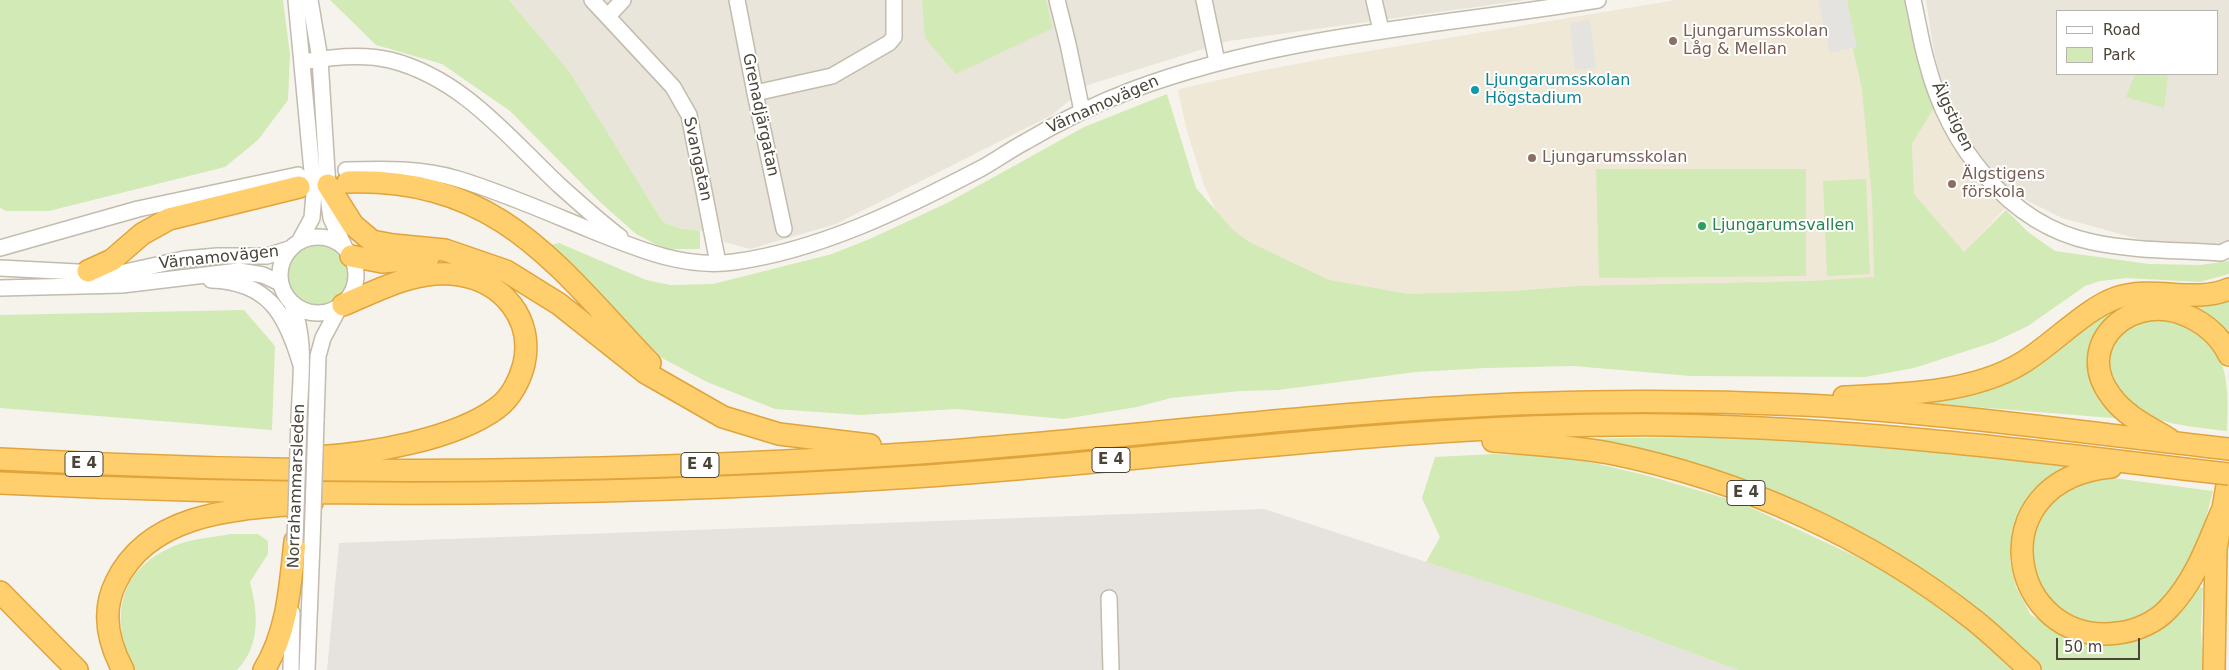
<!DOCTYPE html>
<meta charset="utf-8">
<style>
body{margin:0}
#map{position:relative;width:2229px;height:670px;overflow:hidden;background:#f6f3ec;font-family:"DejaVu Sans",sans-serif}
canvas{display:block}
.legend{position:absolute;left:2056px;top:10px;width:162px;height:65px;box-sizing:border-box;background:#fff;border:1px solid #b7b4b0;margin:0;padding:6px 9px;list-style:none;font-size:15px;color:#4b4439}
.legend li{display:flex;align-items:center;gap:10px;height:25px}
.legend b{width:25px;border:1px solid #b7b4b0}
.scale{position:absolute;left:2056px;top:638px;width:84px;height:22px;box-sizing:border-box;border:2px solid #4b4439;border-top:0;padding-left:6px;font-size:15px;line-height:18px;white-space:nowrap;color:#4b4439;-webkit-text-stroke:4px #fff;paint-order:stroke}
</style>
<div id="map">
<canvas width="2229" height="670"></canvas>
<ul class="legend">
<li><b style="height:6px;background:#fff"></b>Road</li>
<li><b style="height:14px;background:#d2eab5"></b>Park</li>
</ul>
<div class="scale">50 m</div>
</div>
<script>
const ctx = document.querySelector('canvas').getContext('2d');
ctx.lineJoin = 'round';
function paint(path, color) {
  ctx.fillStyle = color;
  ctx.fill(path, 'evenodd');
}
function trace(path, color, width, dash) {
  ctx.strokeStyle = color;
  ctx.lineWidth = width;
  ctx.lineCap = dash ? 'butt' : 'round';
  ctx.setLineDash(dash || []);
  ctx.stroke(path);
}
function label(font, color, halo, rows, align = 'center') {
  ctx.font = font + ' "DejaVu Sans",sans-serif';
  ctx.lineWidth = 4;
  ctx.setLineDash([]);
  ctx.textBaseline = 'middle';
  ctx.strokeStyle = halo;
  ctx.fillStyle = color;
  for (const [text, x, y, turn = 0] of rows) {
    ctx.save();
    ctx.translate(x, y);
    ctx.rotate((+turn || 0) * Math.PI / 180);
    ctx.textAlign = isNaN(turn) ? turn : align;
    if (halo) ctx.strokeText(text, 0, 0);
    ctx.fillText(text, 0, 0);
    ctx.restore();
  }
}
paint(new Path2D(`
 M509,0H922L926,38L1053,28L1046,0H1526L1229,41L1088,85L1052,115L836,224L750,249L724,242L720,225L700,231L678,228L663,222L569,71Z
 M1926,0H2229V245L2146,241L2062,218L2004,189L1985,168L1946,101L1934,52ZM2058,11H2218V74H2058Z`), '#eae5da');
paint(new Path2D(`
 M1264,509L1589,615L1738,670H327L339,543Z`), '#e6e2dd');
paint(new Path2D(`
 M1676,0H1843L1863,86L1872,196L1875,278L1811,282L1407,295L1330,281L1250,243L1233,231L1217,213L1204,185L1187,131L1178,91L1180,89L1249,73L1333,57Z
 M1939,100L2009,204L1964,253L1914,195L1912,144Z`), '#efe8d6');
paint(new Path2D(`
 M0,0H283L290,55L288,100L258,140L225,167L49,211H6L0,208Z
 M330,0H509L569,71L663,222L678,228L700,231V249H665L636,234L600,202L510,111L442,64L376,45Z
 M922,0H1046L1053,28L956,74L925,38Z
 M1842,0H1910L1939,100L1912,144L1914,194L1964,252L2006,210L2028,232L2055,251L2149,264L2200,265L2229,261V274L2200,282L2127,278L2100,281L2085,286L2028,326L1994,342L1914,368L1865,377L1691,376L1573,366L1486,368L1416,372L1278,390L1240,391L1171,398L1137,407L1064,419L956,409L861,415L775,409L707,382L662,358L550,245L559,243L646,280L670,285L713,284L832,254L872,238L947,203L1084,127L1167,94L1196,188L1233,230L1249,242L1329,280L1408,294L1513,291L1579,286L1812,281L1874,277L1872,199L1862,89Z
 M2135,74H2168L2164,108L2126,97Z
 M1596,169H1806V276L1599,278Z
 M1866,179L1870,274L1827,276L1823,181Z
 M288 275a31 31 0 1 1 62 0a31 31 0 1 1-62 0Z
 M2229,296V341L2174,302L2093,346C2084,386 2099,392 2125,419L1901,401L1964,389L2107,308Z
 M244,310L275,346L272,430L0,408V315Z
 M2157,314C2169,318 2183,321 2194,327C2229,349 2229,392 2227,431C2202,428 2145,423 2127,405C2119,397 2113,382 2107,372L2113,335Z
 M1701,437C1825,442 1948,452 2071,466L2067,471L2052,477L2039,488L2023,509L2012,539L2010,561L2016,587L2031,615L2056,629L2091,643H2124L2180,611L2199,587L2203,588L2201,628L2203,670H2041L2017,647L1856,535L1561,439Z
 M1494,454L1568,457L1649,476L1741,503L1874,565L1943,607L2014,670H1738L1589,615L1426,562L1440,537L1422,498L1435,457Z
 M2113,478L2213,491C2205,523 2196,559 2176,586C2168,597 2155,606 2144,612C2134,618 2124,624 2112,625C2102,627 2088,622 2079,618C2029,598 2014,537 2052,497C2063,485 2097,479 2113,478Z
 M231,534H258L268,541V554L250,582C258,613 261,645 237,670H134C107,612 121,563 185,542C200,538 216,537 231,534Z`), '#d2eab5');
paint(new Path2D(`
 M1818,0H1847L1857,47L1830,53Z
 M1590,20L1596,68L1575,70L1570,23Z`), '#e5e3e0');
const minor = new Path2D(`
 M296,0L314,193L312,218L299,242
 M310,0L320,59L329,204L331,218L344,246
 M592,0L673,87L689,115L718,263
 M737,0L755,93L784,229
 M1057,0L1068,44L1082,111
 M1204,0L1217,62
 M1374,0L1381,30
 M1913,0C1918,21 1921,43 1927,63C1948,144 2007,224 2092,242C2134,251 2179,250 2221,253L2229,249
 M608,16L623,0
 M303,62C330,57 362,53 390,60C462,78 508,137 559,185C579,203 599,221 620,237
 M755,93L832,76L889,43L894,37V0
 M346,170C384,169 422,168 458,179C504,193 549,213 593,231C638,249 685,269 734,262C821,250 903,209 980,169C995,161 1010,150 1025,142C1059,122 1095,104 1132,90C1282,34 1441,26 1598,0
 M280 275a38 38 0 1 1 76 0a38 38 0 1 1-76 0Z
 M0,248L138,209L298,175
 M0,268L116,274L184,259L217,256H267L289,249
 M211,280C269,282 286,314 301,365
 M0,288L122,285L239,271L263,275L280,283
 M292,304C307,341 300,381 299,420
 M316,421L318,356L323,338L339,308
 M1109,598L1111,670
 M291,670L292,613
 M307,670L312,543`);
const highway = new Path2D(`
 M348,182C499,178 555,264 650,363
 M328,185L353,225L372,241L393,245L445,250L506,271L559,304L646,373L723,417L779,434L870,445
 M351,256L382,262L428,258
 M88,271L112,260L142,234L169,219L299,187
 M1844,397C1900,395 1973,393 2022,363C2052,345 2085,309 2116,298C2153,285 2194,304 2229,289
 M2169,439C2149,427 2125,416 2111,396C2071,344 2134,287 2192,318C2208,326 2221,338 2229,355
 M1493,441C1532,444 1571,446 1609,453C1740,479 1869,537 1974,620C1993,635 2011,653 2030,670
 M315,457C368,454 454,440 497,408C511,398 520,380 524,364C534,319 503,282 459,275C418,268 379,290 343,305
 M0,459C306,476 614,474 920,453C1144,437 1367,405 1591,402C1662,401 1734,402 1805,405C1947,413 2088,433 2229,449
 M2111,467C1976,480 2008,648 2118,633C2136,631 2156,622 2168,609C2194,582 2207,547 2221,513
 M0,483C304,498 609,497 913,477C1165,460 1417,422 1670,425C1843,428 2013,448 2184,469
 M0,592L77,670
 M123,670C108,642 101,612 116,582C151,510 241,509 312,503
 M264,670C288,631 290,586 295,541
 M2214,670L2216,549L2229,474`);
trace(minor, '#c2bbae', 18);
trace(highway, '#e0a43c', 24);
trace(minor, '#fff', 15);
trace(highway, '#ffcf6e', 21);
const minorBridge = new Path2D(`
 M295,541L299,420
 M312,543L316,421`);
const highwayBridge = new Path2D(`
 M2184,469L2229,474`);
trace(minorBridge, '#c2bbae', 18, []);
trace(highwayBridge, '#e0a43c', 24, []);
trace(minorBridge, '#fff', 15);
trace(highwayBridge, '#ffcf6e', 21);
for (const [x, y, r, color] of [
 [1673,41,5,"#8d6e63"],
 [1475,90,5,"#0f9aa8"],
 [1532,158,5,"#8d6e63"],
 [1952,184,5,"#8d6e63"],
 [1702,226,5,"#2e9e5b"]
]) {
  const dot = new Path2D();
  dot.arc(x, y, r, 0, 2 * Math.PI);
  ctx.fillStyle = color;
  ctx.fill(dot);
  trace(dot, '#fff', 2);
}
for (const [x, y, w] of [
 [1111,460,38],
 [84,464,38],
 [700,465,38],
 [1746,493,38]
]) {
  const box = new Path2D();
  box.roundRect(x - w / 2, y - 12.5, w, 25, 4);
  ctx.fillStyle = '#fff';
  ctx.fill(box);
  trace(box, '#4b4439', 1);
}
label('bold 15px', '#4b4439', null, [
 ["E 4",1111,460],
 ["E 4",84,464],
 ["E 4",700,465],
 ["E 4",1746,493]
]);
label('16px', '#785e54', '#fff', [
 ["Ljungarumsskolan",1683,32],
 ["Låg & Mellan",1683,50],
 ["Ljungarumsskolan",1542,158],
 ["Älgstigens",1962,175],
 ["förskola",1962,193]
], 'left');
label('16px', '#0d838f', '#fff', [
 ["Ljungarumsskolan",1485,81],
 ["Högstadium",1485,99]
], 'left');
label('16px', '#4b4439', '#fff', [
 ["Värnamovägen",1103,105,-24],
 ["Grenadjärgatan",760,115,78],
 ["Älgstigen",1952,117,64],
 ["Svangatan",697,159,78],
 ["Värnamovägen",219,258,-6],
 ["Norrahammarsleden",297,486,-88]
]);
label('16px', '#27864d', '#fff', [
 ["Ljungarumsvallen",1712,226]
], 'left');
</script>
